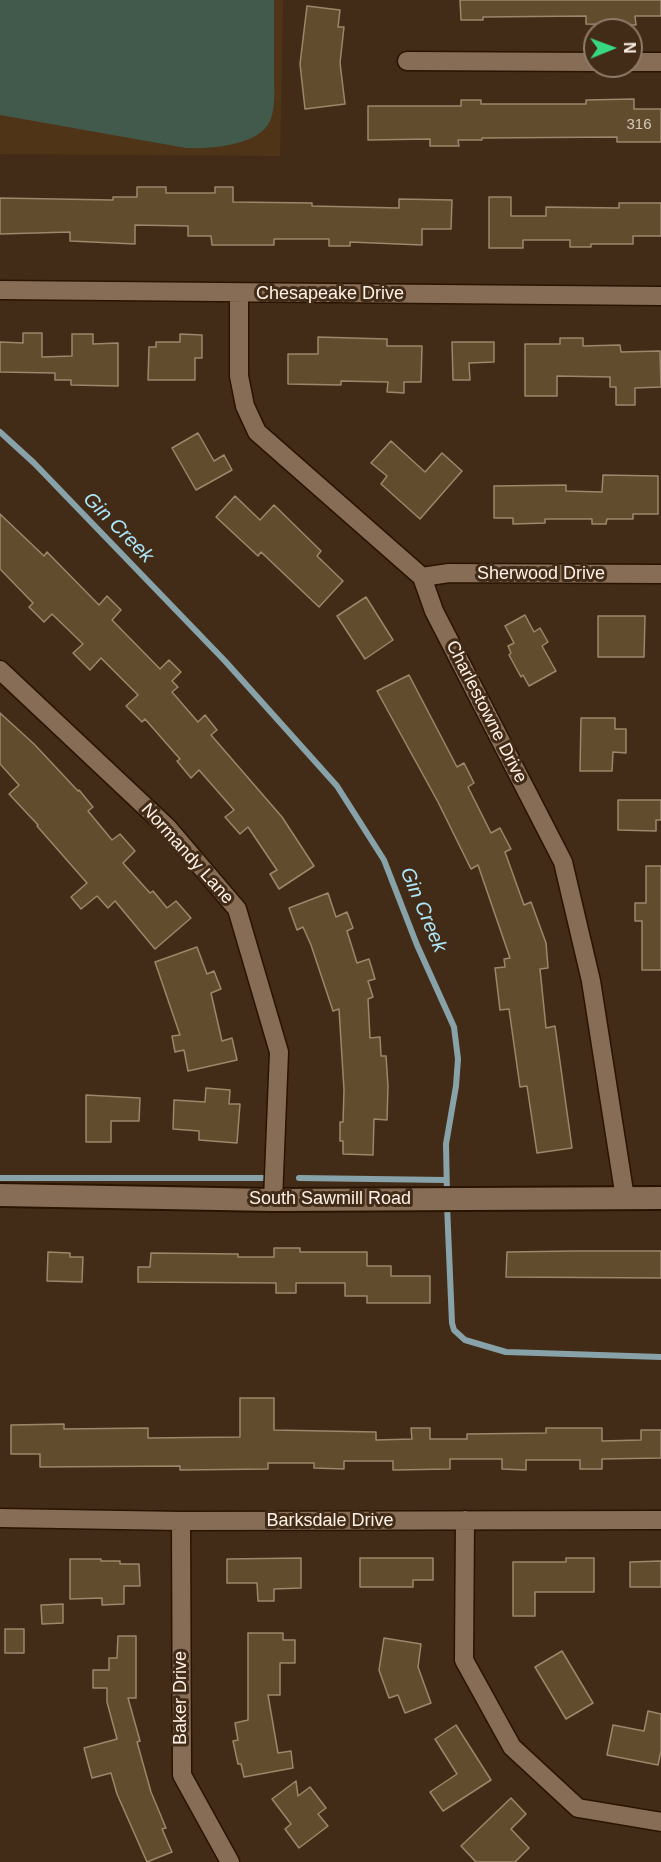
<!DOCTYPE html>
<style>
body{margin:0}
#map{position:relative;width:661px;height:1862px;overflow:hidden;background:#432c17;font-family:Arial,sans-serif}
canvas{display:block}
.north{position:absolute;left:583px;top:18px;width:60px;height:60px;box-sizing:border-box;background:#432c17;border:2px solid #8e7b6a;border-radius:50%;rotate:89deg;font-size:16px;font-weight:700;line-height:24px;text-align:center;color:#fef1e7}
.north::after{content:'';display:block;margin:auto;width:21px;height:27px;background:#37d880;clip-path:polygon(50% 0,100% 100%,50% 72%,0 100%)}
</style>
<div id="map">
<canvas width="661" height="1862"></canvas>
<div class="north">N</div>
</div>
<script>
const ctx = document.querySelector('canvas').getContext('2d');
ctx.lineJoin = 'round';
function paint(path, color) {
  ctx.fillStyle = color;
  ctx.fill(path, 'evenodd');
}
function trace(path, color, width, dash) {
  ctx.strokeStyle = color;
  ctx.lineWidth = width;
  ctx.lineCap = dash ? 'butt' : 'round';
  ctx.setLineDash(dash || []);
  ctx.stroke(path);
}
function label(font, color, halo, rows, align = 'center') {
  ctx.font = font + ' Arial,sans-serif';
  ctx.lineWidth = 6;
  ctx.setLineDash([]);
  ctx.textBaseline = 'middle';
  ctx.strokeStyle = halo;
  ctx.fillStyle = color;
  for (const [text, x, y, turn = 0] of rows) {
    ctx.save();
    ctx.translate(x, y);
    ctx.rotate((+turn || 0) * Math.PI / 180);
    ctx.textAlign = isNaN(turn) ? turn : align;
    if (halo) ctx.strokeText(text, 0, 0);
    ctx.fillText(text, 0, 0);
    ctx.restore();
  }
}
paint(new Path2D(`
 M0,0H283L280,156L0,154Z`), '#503418');
paint(new Path2D(`
 M0,0H274C274,25 274,50 274,75C274,89 276,107 270,121C259,146 209,149 186,148L0,115Z`), '#415a4c');
trace(new Path2D(`
 M0,432L34,463L225,661L337,786L384,860L417,945L454,1027L458,1059L456,1086L446,1144L447,1195
 M0,1178H263
 M299,1178L446,1180
 M447,1205L452,1323L454,1330L465,1340L506,1352L661,1357`), '#87a3a9', 6);
const building = new Path2D(`
 M460,0H661V16H635L636,25L586,24V16L483,17V20H461Z
 M307,6L340,10L338,27H344L340,63L345,104L305,109L300,64Z
 M634,99V109H661V142H617V137L482,138V140H458L459,146H430V139L368,140V106H461V100H481V104H586V100Z
 M137,187H166V193H215V187H233V202L312,203V206L399,208V199L452,200L451,229H422V245L350,242V246H329V239H274V245H212L211,236H188V226L135,225V244L70,241V232L0,234V198L113,200V197H137Z
 M489,197H511V216H546V207L619,208V203H661V236H633V244H591V247H570V240H523V248H489Z
 M23,333H42V357L72,356V334H93V344L118,343V386L71,385V380H55V373L0,372V342L23,343Z
 M180,334L202,335V358H195V380H148L149,347H156V342H180Z
 M318,337L387,339V346H422L421,382H404V393L387,392L388,382L341,381V385L288,384V354H318Z
 M560,338H583V346L620,345L621,352L660,351L661,387L635,388V405H616V387H610V377L557,376V396H525V344H560Z
 M452,342H494V362L469,363L470,380H453Z
 M198,433L214,461L224,455L232,470L196,490L172,448Z
 M391,441L425,472L442,453L462,471L420,519L381,484L387,476L371,463Z
 M603,475L658,476V514H633V519H607L606,524H592V519H545V523L513,524V518H494V486L566,485V491L602,492Z
 M235,496L260,520L274,505L321,551L317,556L343,581L319,607L261,552L258,556L216,517Z
 M0,514L44,556L47,552L99,605L107,596L121,610L112,620L160,669L169,660L181,672L172,681L178,687L172,692L198,722L205,715L217,730L211,735L282,817L314,866L279,889L270,874L277,870L248,827L240,834L225,817L234,810L199,770L191,778L177,761L180,759L145,719L142,722L126,706L138,695L101,658L90,670L73,653L83,644L52,614L44,622L29,607L33,603L0,569Z
 M366,597L393,640L365,659L337,616Z
 M525,615L534,632L540,628L548,642L542,646L556,671L529,686L523,675L521,677L509,655L511,653L508,646L514,643L505,626Z
 M598,616H645L644,657H598Z
 M409,675L457,767L464,763L474,783L468,787L491,833L500,828L511,849L505,852L524,905L531,902L546,943L548,968L540,969L546,1028L555,1026L572,1148L537,1153L527,1086L520,1087L509,1009L500,1010L495,968L505,967L504,959L510,958L478,865L471,869L438,802L377,691Z
 M0,713L34,744L78,791L79,790L93,807L88,811L112,840L120,834L135,851L123,863L150,893L153,891L167,908L176,901L191,918L155,949L115,901L108,908L97,896L81,909L71,897L87,883L37,826L38,825L9,794L19,785L0,764Z
 M581,718H615V729H626V753L613,752L612,771H580Z
 M618,800H661V820H656V831L618,830Z
 M646,866H661V970H642V921H635V903H646Z
 M328,893L336,917L347,912L353,928L347,931L357,963L369,959L375,979L368,981L373,997L368,999L370,1038L380,1037L381,1056H386L388,1086L387,1120L374,1119L373,1155L343,1154V1141H340V1122H343L344,1090L339,1009L333,1011L311,945L303,927L297,930L289,908Z
 M197,947L207,974L214,971L221,989L211,993L222,1041L232,1038L237,1060L188,1071L184,1050L175,1052L172,1036L180,1035L155,962Z
 M206,1088L230,1090L229,1104H240L237,1143L199,1140V1131L173,1129L174,1100L205,1102Z
 M86,1095L140,1098L139,1121H111V1142H86Z
 M274,1248H300V1252H367V1266H391V1276H430V1303H367V1296H345V1283H296V1293H276V1283L138,1282V1267H150L151,1253L238,1254V1257H274Z
 M573,1251H661V1278L506,1277L507,1252Z
 M48,1252L70,1253V1257H83L82,1282L47,1281Z
 M240,1398H274V1430L376,1432V1440L412,1439L411,1428H430V1439H467V1434L546,1433V1428H602V1441L641,1440V1430H661V1458L602,1459V1469H580V1460H526V1470L502,1469V1459H450V1469L393,1470V1461H344V1469L314,1468V1463H268V1469L180,1470V1466L40,1467V1454H11V1425L64,1424V1429L148,1428V1438L240,1437Z
 M301,1558V1588L274,1589V1601H258L257,1583H227V1559Z
 M360,1558H433V1580H413V1587H360Z
 M566,1558H594V1592H535V1616H513V1562H566Z
 M70,1559H101V1561H120V1564H139L140,1586H124V1604L102,1605V1598L70,1599Z
 M661,1561V1587H630V1562Z
 M63,1604V1623L42,1624L41,1605Z
 M5,1629H24V1653H5Z
 M248,1633H283V1640H295V1663H280V1695H268L278,1753L291,1751L293,1768L244,1777L241,1764H238L233,1741L238,1740L235,1723L248,1720Z
 M118,1636H136V1698H128L140,1741L137,1742L151,1792L166,1828L162,1829L172,1852L147,1862L117,1794L111,1773L92,1778L84,1748L117,1739L107,1702V1688H93V1670H109V1658H117Z
 M384,1638L421,1644L418,1667L431,1703L405,1713L398,1695L389,1698L379,1670Z
 M562,1651L593,1703L566,1719L535,1667Z
 M648,1711L661,1714V1751L658,1765L607,1755L613,1725L644,1731Z
 M456,1725L491,1780L443,1811L430,1792L457,1774L435,1739Z
 M296,1781L298,1796L310,1787L326,1808L318,1814L328,1826L299,1848L285,1829L291,1824L272,1799Z
 M511,1798L526,1814L511,1829L529,1848L515,1862H476L461,1846Z`);
paint(building, '#624c2e');
trace(building, '#9c876b', 1.5);
const minor = new Path2D(`
 M407,61L595,62
 M631,62H661
 M0,290L661,296
 M239,293V376L245,406L257,432L422,577L434,611L563,862L591,981L625,1198
 M422,577L449,573L661,574
 M0,670L168,828L237,909L279,1052L273,1200
 M0,1518L181,1521L661,1520
 M465,1520L464,1660L512,1747L578,1808L661,1822
 M181,1521L182,1775L230,1862`);
const tertiary = new Path2D(`
 M0,1195L273,1200L661,1198`);
trace(minor, '#291401', 21);
trace(tertiary, '#291401', 26);
trace(minor, '#876d56', 18);
trace(tertiary, '#876d56', 22);
label('15px', '#d7c8b9', null, [
 ["316",639,125]
]);
label('18px', '#fef1e7', '#432c17', [
 ["Chesapeake Drive",330,294],
 ["Sherwood Drive",541,574],
 ["Charlestowne Drive",486,712,63],
 ["Normandy Lane",187,854,48],
 ["South Sawmill Road",330,1199],
 ["Barksdale Drive",330,1521],
 ["Baker Drive",181,1698,-90]
]);
label('italic 20px', '#ace8fc', '#432c17', [
 ["Gin Creek",118,528,45],
 ["Gin Creek",423,910,67]
]);
</script>
